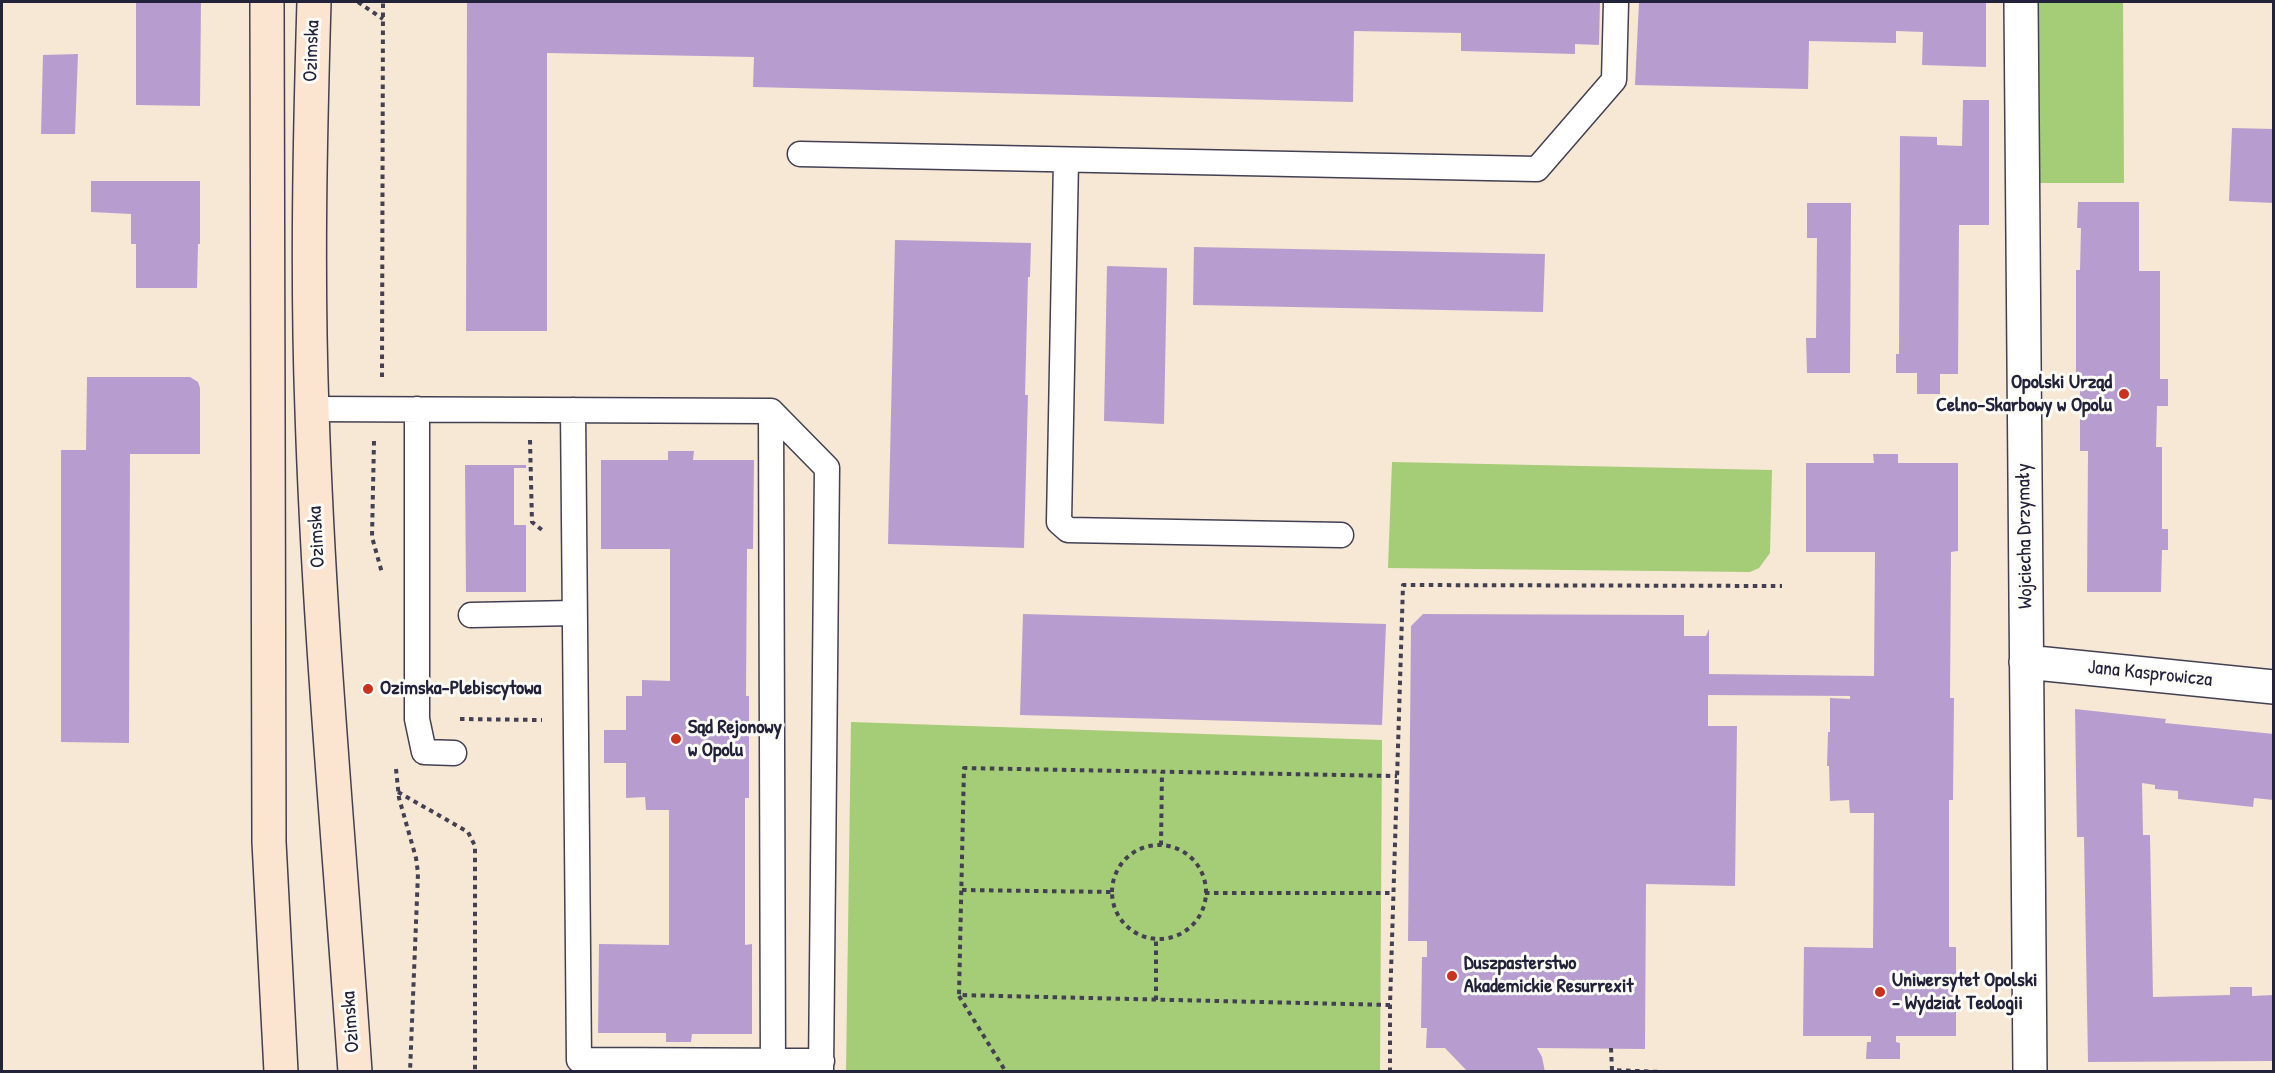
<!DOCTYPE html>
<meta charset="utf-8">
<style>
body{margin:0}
#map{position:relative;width:2275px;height:1073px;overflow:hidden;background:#f6e8d4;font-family:"Patrick Hand",sans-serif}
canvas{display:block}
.frame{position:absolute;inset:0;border:3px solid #22223b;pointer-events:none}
</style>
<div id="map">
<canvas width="2275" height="1073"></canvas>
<div class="frame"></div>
</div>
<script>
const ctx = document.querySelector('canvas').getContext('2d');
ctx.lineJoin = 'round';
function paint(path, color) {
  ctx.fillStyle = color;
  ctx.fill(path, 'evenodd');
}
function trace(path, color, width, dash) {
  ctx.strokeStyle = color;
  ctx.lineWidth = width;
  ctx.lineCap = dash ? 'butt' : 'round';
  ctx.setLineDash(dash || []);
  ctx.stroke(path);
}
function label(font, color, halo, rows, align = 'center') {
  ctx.font = font + ' "Patrick Hand",sans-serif';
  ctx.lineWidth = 6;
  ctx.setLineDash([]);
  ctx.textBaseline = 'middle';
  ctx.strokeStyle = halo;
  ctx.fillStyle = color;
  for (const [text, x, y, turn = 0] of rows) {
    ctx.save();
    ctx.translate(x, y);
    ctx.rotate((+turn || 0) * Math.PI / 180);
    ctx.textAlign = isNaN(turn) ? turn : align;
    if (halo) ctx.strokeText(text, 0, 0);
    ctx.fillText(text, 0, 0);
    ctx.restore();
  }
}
paint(new Path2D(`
 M2021,2H2123L2124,183H2023Z
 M1392,462L1772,470L1770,553L1759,568L1750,572L1388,568Z
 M851,722L1382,740L1380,1071H846Z`), '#a5cc76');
paint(new Path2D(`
 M136,2H201L200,106L136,105Z
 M467,2H1600L1599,45L1575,44V54L1461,51V33L1354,31L1353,102L753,87L754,57L547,53V331H466Z
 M1639,2H1986V67L1922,65L1923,32L1896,31V43L1809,41L1808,89L1635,85Z
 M78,54L75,134H41L43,55Z
 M1963,100H1989V225H1959L1958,374H1940V394H1917V373H1896V354H1899L1900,136L1937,137V145L1962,146Z
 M2232,128L2274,129V203L2229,201Z
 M91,181H200V244H198L197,288H136V244H131V214L91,212Z
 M2078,202H2139V271H2160V379H2168V406H2157L2156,447H2162V529H2168V550H2162L2161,592H2087L2088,451H2080V383L2076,382V270H2080L2081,228H2077Z
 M1807,203H1851L1850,373H1807L1806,338H1816L1817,238H1807Z
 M895,240L1031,243L1030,277H1028L1025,395H1028L1024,548L888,544Z
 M1194,247L1545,254L1543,312L1193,305Z
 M1107,266L1167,268L1164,424L1104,421Z
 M87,377H190L198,382L200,388V454H130L129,743L61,742V450H86Z
 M668,451H694L693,460H754L753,549H747L746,696H749V798H745V945L752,944V1034H692L691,1042H666V1033H598L599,944L669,945V810H646L645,797L626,798V763H604V730H626V696H642V680L670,681V549H601V460H668Z
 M1873,454H1898V463H1958V551L1951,552L1950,698H1954L1953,800H1949V947H1956V1036H1896V1042L1900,1043V1059H1866L1867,1042H1871V1036H1803L1804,947L1873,948L1874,813H1850L1849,800L1830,801L1829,766H1827L1828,732H1830V698L1850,699V696L1708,695V726H1737L1735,886L1646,884L1645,1049L1537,1048L1542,1057L1545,1072H1468L1445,1048H1426L1427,1028H1421L1422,957H1427V941H1408L1411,626L1423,614L1684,615V636H1706L1709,629V674L1874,676L1875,552H1806V463H1874Z
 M465,465H526V468H514V525H526V592H466Z
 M1023,614L1386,624L1382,725L1020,715Z
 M2075,709L2166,719L2165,723L2274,734V800L2254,798L2253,807L2178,799V791L2155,789V785L2142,783L2143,835H2150L2153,997L2230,995V987H2252V996L2274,995V1061L2088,1062L2084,837H2077Z`), '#b79dcf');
const service = new Path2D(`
 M800,154L1537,169L1614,80L1616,2
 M1066,160L1059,522L1068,530L1341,535
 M311,409L771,411L827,468L821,1072
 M417,409V719L424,752L454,753
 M573,410L579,1060L822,1061
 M771,411L773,1072
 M471,615L574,613`);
const minor = new Path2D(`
 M2021,2L2030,1072
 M2026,662L2274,687`);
const secondary = new Path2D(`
 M267,2L269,842L281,1072
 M314,2C310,138 307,274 312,411C319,631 340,851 355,1072`);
trace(service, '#424052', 27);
trace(minor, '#424052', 36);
trace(secondary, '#424052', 36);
trace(new Path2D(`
 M358,2L383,19
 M382,377L383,2
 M530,440L532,522L542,530
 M374,441L372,537L382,573
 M460,719L542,720
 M396,769L399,798L416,858L418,873L410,1072
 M398,792L468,832L475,846V1072
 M1161,845L1162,772
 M1112 892a47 47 0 1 1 94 0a47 47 0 1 1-94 0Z
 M962,890L1112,892
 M1205,893H1393
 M959,996L1006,1072
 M1156,1000V939
 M1390,1005L959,995L964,768L1397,776
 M1611,1048L1612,1070L1661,1072
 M1390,1072V1005L1403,585L1782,586`), '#424052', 4, [4.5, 4.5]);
trace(service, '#fff', 24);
trace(minor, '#fff', 33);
trace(secondary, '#fce5d0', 33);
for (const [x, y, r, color] of [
 [2124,394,6,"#c8321e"],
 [368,689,6,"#c8321e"],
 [676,739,6,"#c8321e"],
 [1452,976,6,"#c8321e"],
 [1880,992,6,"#c8321e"]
]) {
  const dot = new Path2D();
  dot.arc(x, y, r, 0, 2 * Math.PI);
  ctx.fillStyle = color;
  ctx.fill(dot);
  trace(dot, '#fdfcf7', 2);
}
label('20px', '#22223b', '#fdfcf7', [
 ["Ozimska",312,51,-88],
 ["Wojciecha Drzymały",2025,536,-91],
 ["Ozimska",317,537,-93],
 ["Jana Kasprowicza",2150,674,6],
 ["Ozimska",351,1022,-94]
]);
label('bold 20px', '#22223b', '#fdfcf7', [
 ["Opolski Urząd",2112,383,"right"],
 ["Celno-Skarbowy w Opolu",2112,406,"right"],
 ["Ozimska-Plebiscytowa",380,689],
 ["Sąd Rejonowy",688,728],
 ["w Opolu",688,751],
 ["Duszpasterstwo",1464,964],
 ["Akademickie Resurrexit",1464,987],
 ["Uniwersytet Opolski",1892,981],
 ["- Wydział Teologii",1892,1004]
], 'left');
</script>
